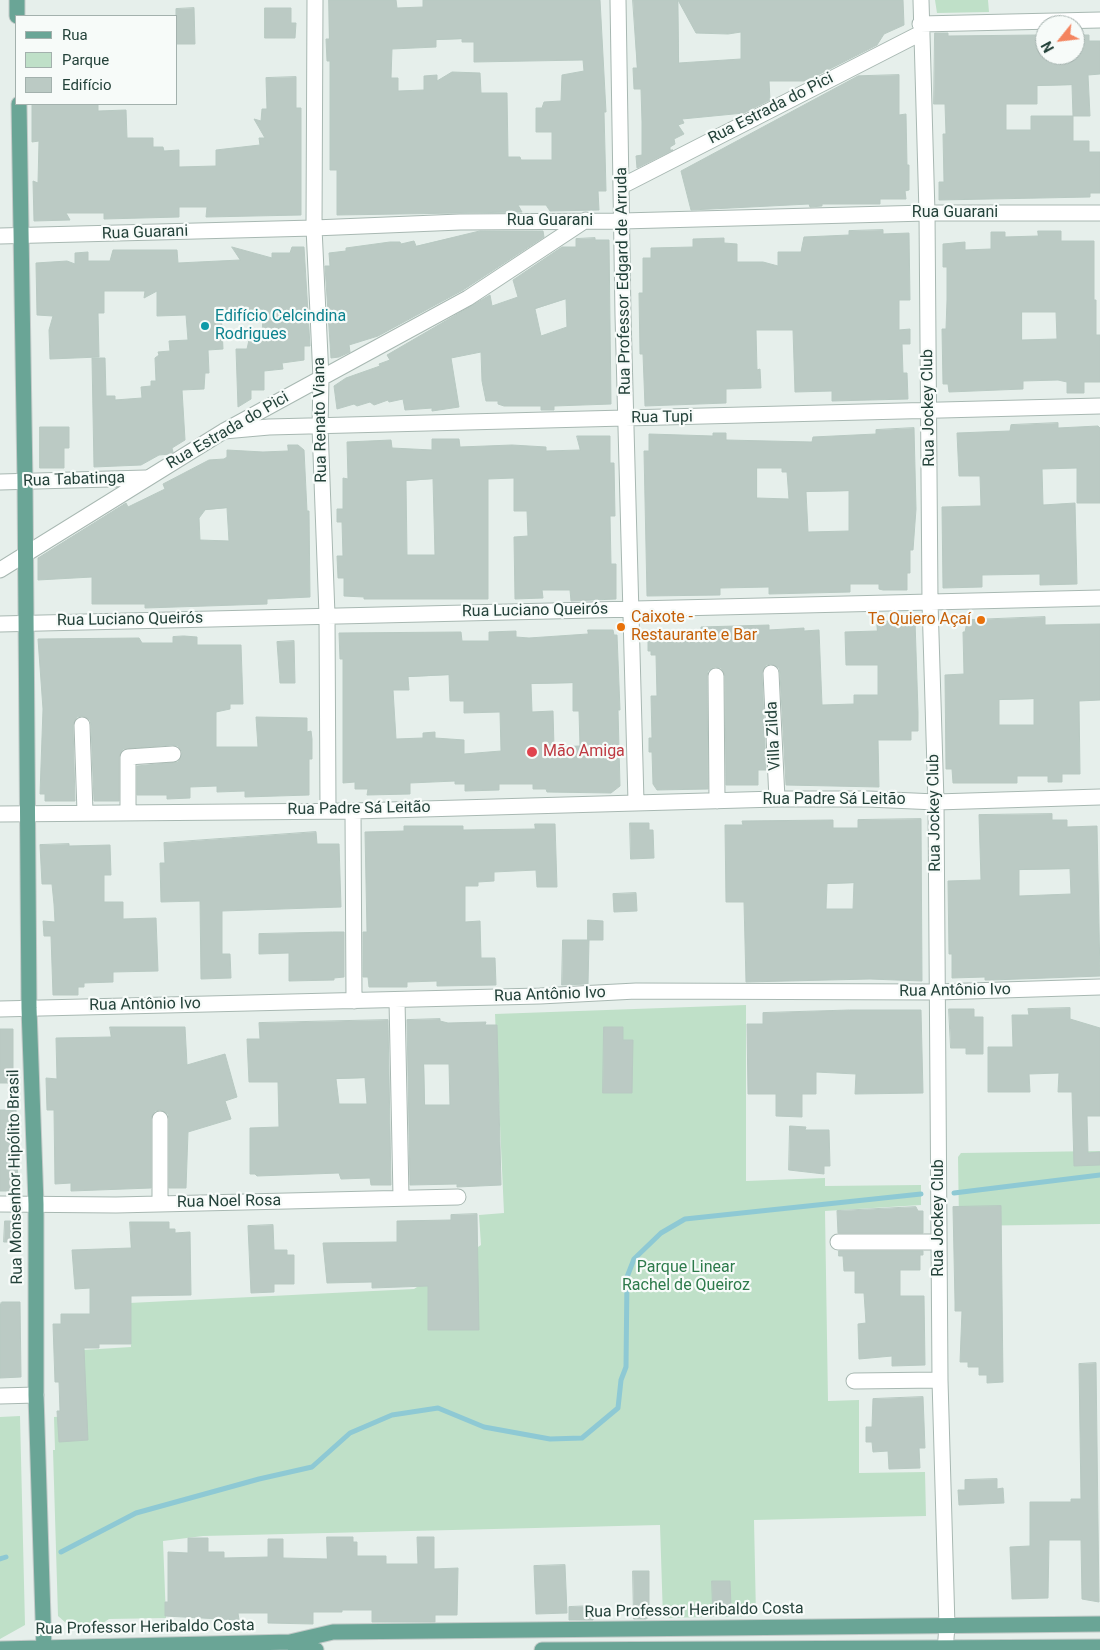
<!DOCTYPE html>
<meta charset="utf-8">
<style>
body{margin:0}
#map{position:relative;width:1100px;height:1650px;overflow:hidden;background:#e6efeb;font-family:Roboto,sans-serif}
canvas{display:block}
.legend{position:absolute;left:15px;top:15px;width:162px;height:90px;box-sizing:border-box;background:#f7fbf9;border:1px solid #a3b1ad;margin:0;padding:6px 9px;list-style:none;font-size:15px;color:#24423a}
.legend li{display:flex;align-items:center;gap:10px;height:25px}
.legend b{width:25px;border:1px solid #a3b1ad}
.north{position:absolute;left:1035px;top:15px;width:50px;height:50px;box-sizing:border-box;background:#f7fbf9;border:1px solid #a3b1ad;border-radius:50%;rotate:241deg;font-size:14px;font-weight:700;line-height:20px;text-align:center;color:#24423a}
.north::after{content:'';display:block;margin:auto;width:18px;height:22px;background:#f4845f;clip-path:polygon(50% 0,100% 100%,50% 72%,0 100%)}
</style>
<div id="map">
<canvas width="1100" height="1650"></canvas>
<ul class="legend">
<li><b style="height:6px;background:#6aa596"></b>Rua</li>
<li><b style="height:14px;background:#bfe0c8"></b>Parque</li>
<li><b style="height:14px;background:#bbcac4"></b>Edifício</li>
</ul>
<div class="north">N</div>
</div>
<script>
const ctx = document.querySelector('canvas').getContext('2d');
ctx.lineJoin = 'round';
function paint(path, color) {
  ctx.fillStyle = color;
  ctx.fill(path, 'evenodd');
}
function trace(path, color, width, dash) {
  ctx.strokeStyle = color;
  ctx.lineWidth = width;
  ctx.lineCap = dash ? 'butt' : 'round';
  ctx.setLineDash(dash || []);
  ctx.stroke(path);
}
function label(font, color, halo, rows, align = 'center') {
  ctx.font = font + ' Roboto,sans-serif';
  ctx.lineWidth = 4.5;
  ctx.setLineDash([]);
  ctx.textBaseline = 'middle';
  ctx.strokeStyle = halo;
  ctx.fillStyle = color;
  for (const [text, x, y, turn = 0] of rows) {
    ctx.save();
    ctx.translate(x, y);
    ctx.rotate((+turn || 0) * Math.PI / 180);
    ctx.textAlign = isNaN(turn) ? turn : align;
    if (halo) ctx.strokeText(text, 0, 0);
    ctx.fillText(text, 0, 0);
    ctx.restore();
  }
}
paint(new Path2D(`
 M935,0H988L989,12L937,13Z
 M746,1005V1181L825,1178V1186L921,1185V1205L825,1211L828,1401L859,1400V1473L925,1472L926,1516L754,1520L756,1616L663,1618L660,1525L203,1536L163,1541L166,1618L109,1619L103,1623H66L58,1616L53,1450H55L54,1417L86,1415L83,1350L131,1347L129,1303L414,1289L481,1245L479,1215L504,1213L495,1014Z
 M1100,1151V1224L962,1226L959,1221L958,1157L961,1153Z
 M20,1416L25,1625L0,1639V1417Z`), '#bfe0c8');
trace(new Path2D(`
 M954,1193L1100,1175
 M61,1552L136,1513L259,1479L312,1467L350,1433L392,1415L438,1408L484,1427L550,1439L582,1438L618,1408L621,1380L626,1367L627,1277L634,1259L661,1233L685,1219L921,1194
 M0,1559L6,1557`), '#8ec9d4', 5);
const building = new Path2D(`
 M329,0H396L397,8L423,7V0H600L606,112H604L606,191H598L599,210L550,211L546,205H518L522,212L337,215V170H330V61H327L326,39H329ZM462,39V42H474V62L583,60L584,71L562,75L561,101L544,102L542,108H536V132H552V160H521L520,157H508L507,93H481L480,73L452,72L437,81V75L424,76V90L398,91V78H391L392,49L436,47V40Z
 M633,0H903L904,25L884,34L877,45L806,81H769L770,100L744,113L682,119L684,123L678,125L684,134L674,139L675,144L670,147V150H673L637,168L636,156L642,155V122L641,89H634L633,68H637ZM678,0L696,33L728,34L741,32V59L679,63Z
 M194,8L195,44H176V9Z
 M265,8H291V23H296L295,38H265Z
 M935,33H948V36L1036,35V41H1045V55H1075V35H1089V41H1100V74L1088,75L1090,116H1073V141H1089V152H1100V193H1090V197L939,200V182H944L943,134H946L945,104H934ZM1072,85L1073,116H1031V130H1006V104H1037V86Z
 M899,75V115L906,114L907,165H909V190L905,191L906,199H880V204H822V206L810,207L809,204L691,210L681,171L858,76Z
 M296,77V108H301V215L206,217L207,207H179V217L104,219V213H66L70,220L34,221L33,181L38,183L39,141L32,142V104H98V111L126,110L127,138H153V147H163L164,151L179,150V167L216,166V150L260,145L259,138H265L254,119L261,121L262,109H267L266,78Z
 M883,230V234L909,233L910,300H899V330L910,329V344H902L903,373H907L908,399L832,401V391L795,392L793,330H756L757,370L760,369L761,388L726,389V403L645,406L643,354H640L639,293H643V258H651V248L693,247V239L724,238V243L737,244V262H763L778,266V252H801L804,237L849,235V231Z
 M480,231H543L544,237L463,290L378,336L349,345L350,352L339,357L331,358L325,266H330L329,253L346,251V248L390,242H400L401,244L414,241L416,246Z
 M1038,231H1061V241H1094V300H1096V335H1100V382H1084V393H1067V382L1058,380L1023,381V389L949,392L948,384H943L942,329H946L947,300V267H943V244L965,242V250L991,249V232H1005V237L1038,236ZM1022,312H1056L1057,339L1022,340Z
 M595,238V240H609L611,404L554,406V410H541V406H504L498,404V401H486L482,381L481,352L451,358L459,407L432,411V408L405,410L403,399L389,402L388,400L374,405L370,402L357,406L354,404L337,409L334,386L346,378L380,366L379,364L390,360L387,355L490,295L492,306L518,297L513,280L562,247H576V239ZM566,299L567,327L541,336L535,309Z
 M232,247L272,258V253H290L292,247H304L310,346H304V360L282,363L283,369L264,371V390H251V399L238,407L236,349H247L249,340L263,339L262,309L221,310L223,349L208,350L209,373H205L204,389L182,390L185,440L172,448L173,452L170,454L159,455L141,465L94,467L92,358H105L106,396H115V400L142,398L141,387L151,386V381H156L155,358L159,355L158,352L170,351L169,341L188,340L186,315L157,316V291L144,298L145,291H104V313H98L99,357L50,359L49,330L53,316L37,315L36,263L67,261L75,264V253L88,252V261H110L113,250H177L178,263L240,260Z
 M1058,423V428L1098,426L1100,428V503H1077V468L1042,469L1043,505L1075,503L1077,584L1040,585V574L982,575V587L943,588L942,507L981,506L980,476H959L957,433L1010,431L1011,425Z
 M40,427H69V448H64V468H40Z
 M914,428L916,509L913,550H910V573H907V590H883L879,589V584H850V592L769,594V587L720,588V595L647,596L644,451H649V434L713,436V433H726V440L812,442L813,437L876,434V430ZM757,468H782V472H787L789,499L757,498ZM849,491V531L808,532L806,492Z
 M577,436H610V463H614L615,516H610L611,564H616V599L571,601L570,590H542L543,598L515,599L514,537L528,536L527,511H514V478L488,479V599H364V597L344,596V578H338L337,556H343L342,522H337V509H343V478L348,479L347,442L391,440L392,448L432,450V439H459L460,447L512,445L546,447V451L580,450ZM433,479L435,555H407L406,481Z
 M288,445H298L304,450L307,511H309L310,597L267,599V604L145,608V604H92V577L38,580V558L126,503L128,507L165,489L163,484L209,460L224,459L227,457V450L263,452L288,451ZM227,508L229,541L200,540L199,518L205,510Z
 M1045,617V625L1100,624V700L1079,701L1080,774H1062V782H1048V776H1017V783H953L952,769H946L945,675L964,674L963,632H965L967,622H971L970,620ZM1034,699V725H999V700Z
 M877,621H915L918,712V731H911V740H878L879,787L786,785L780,673L779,668L771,664L766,665L762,673L766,770H758V785H726L725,676L721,668L715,667L708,671L707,676L708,789L657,790L653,784L652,752H649V738H652L651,696H657L656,655H651V651H648V635L701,633V627L769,625V630L804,628V631L819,630L822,705L854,704V695H878V665H846L845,632L877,631Z
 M588,630H613L614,635H617L620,710H618L620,786L611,793L547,792L546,789H533V784H499V790L465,791V784H455V781L410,783V794L367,795L368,789H355V782L343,783V659H340L339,633L461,632L462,641H489V632L516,631V637L529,638L588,634ZM449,675L450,701H464V713L500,712L501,751L464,754V740L435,738V732L423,733V738L396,739L393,690H409L408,677ZM573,683V711H579L580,746L554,747L553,711L532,712L531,684Z
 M184,636L197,637V645H241L243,704H230V709L216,712V747H258L256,717L307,718V732L311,731L312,739V759H309V795L245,797V791L217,792V786L190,787V798L167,799V795H137V766L178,762L182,753L178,746L172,745L123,749L119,757V801H94L91,725L90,720L82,716L77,717L73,725L75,801H45V794H40L43,709L38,639L139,638L142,643H173V637Z
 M294,641L295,683H280L277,642Z
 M1052,814V820H1067V827L1097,826L1100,976L992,980H985V977L952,978V954H949L948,881L981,880L979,815ZM1070,869L1071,894L1019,896V870Z
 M921,819L922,981L870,979L746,982L744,902H726L725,825H743L742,821L833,820V828H858V820ZM854,883L853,909H826L827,884Z
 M630,823H649V830H653L654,858L631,859Z
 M535,824H555L557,887H537L536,870L494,872V881L478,882V886H465V922L480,921L481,958H495L496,985L437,986V981L407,982V987H369L368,977H363V932H367L365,832L404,831V826H463V830L535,829Z
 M316,832L317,844H339L341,907L222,911V954H230L231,978L201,979L200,901L161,902L160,863H165L164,843Z
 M69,844V846L110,845L111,875H104V902H123V919L156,918L158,971L113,972V982L84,983V987H78V995H53L51,936H44L43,921L55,922L54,904L52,884H42L40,845Z
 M636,893L637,911L614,912L613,894Z
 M588,920L603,921V940H588Z
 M333,932H344V977L334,978V980L289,981V953L259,954V934Z
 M563,940H589L588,984L562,985Z
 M1070,1008V1019L1100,1028V1116H1087L1088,1153L1100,1152V1165L1074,1166L1072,1092H1058L1059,1073L1029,1074L1030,1092H988V1047H1013L1012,1015H1029L1028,1009Z
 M949,1009H974V1017H983V1054H966V1048H951Z
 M850,1010H921L923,1093L855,1094L856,1074L816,1072V1094H802V1117L776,1116V1094H748L747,1024H763V1013Z
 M440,1019V1021L448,1023L486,1022L485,1025H497L501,1185L457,1187V1184L410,1185L407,1020ZM424,1064H449L450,1105H425Z
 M388,1020L391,1185H371L370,1178L341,1179L339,1173L257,1176L255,1174H250V1128L279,1127L278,1082H249L247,1039H260L259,1023ZM365,1078L367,1104H339L336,1079Z
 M110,1027H185L187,1065L225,1054L237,1097L225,1101L231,1119L188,1132L186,1188H169V1119L168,1114L160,1110L155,1111L151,1119V1188L71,1191V1183L55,1184L54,1110H47L46,1078L57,1079L56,1038L111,1037Z
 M604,1027H623V1040H633L632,1093H603Z
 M0,1029H13V1071H15L16,1083H0Z
 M0,1110H16L18,1191H0Z
 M790,1126L806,1127L805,1130H829L830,1166H824V1174L789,1170Z
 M1001,1206L1003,1382L987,1383V1375H979V1367H968V1362H960L962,1311H955V1302L953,1207Z
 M916,1207L918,1211H923V1233H838L837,1211Z
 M477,1214L479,1330H428V1286L372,1288V1282L327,1283L323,1243L397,1242V1221L451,1220V1215Z
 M5,1221H18V1242H4Z
 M130,1222H169V1229H175V1233L190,1232L191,1295L131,1296V1344H99V1348H84L88,1440L59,1442L57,1411H60L59,1382H55L53,1324H61V1314H90V1288L75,1289L72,1250L131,1248Z
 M273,1225L274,1250H287V1255H294V1284H274V1292L251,1293L248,1226Z
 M839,1251H923V1255H920V1270H900V1296H924L925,1365L892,1366V1356L859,1359L858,1324L866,1323L864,1293H855V1271H844L843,1256H839Z
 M2,1302H20L21,1377L0,1378V1304Z
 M1096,1363L1099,1602L1082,1599L1081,1540H1049L1048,1598L1012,1599L1010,1547L1030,1546V1502H1071V1499H1081L1079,1364Z
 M923,1397L925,1448H919L920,1468L889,1469L888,1451L873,1452L872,1442H866V1427H872L873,1399Z
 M997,1479V1489L1003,1488L1004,1503L959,1505L958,1490H965V1480Z
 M327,1537H353V1542H357V1556H386V1564H418L417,1537H434V1569L458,1568L457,1615H435V1622H372V1610H342V1612H313V1624L268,1623V1613H238L239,1620L165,1616V1602H168V1552L188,1553V1538H208V1552H224V1558L268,1557V1539H283V1558L327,1559Z
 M565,1565L567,1613L536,1614L534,1566Z
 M633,1571H649V1617L646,1619H634Z
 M712,1581H730L731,1607H713Z
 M593,1606V1620H569V1607Z`);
paint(building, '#bbcac4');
trace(building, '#b8c9c2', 1);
const minor = new Path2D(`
 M315,0L314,228L321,378L320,427L327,615L328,810
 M618,0L623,315L636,802
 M921,0L927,213L930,602L936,802L940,1380L947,1627L945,1650
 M920,24L1100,20
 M622,186L921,33
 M0,236L314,228L460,222L622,221L927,213H1100
 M224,431L269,427L1100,406
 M0,482L146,478
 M0,570L224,431L468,298L586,220
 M0,624L1100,598
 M771,673L777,799
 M716,676L717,801
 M82,725L85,812
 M353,811L354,1001
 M128,812V757L173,754
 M0,814L353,811L777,799H868L936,802L1100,797
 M397,1000L401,1197
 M0,1009L540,996L636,991L937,992L1100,987
 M0,1204L116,1205L458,1197
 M160,1204V1119
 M838,1242H939
 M854,1381L940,1380
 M0,1396L36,1395`);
const major = new Path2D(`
 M17,0V16
 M19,104L25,482L29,1008L36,1204V1395L44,1650
 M291,1643L316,1650
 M0,1649L290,1642L333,1632L1100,1624
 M542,1650L1100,1647`);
trace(minor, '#a8b8b2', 17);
trace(major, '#c2cac8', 17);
trace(minor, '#fff', 15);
trace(major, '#6aa596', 15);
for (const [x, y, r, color] of [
 [205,326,5,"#0f9aa8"],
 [981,620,5,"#e8710a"],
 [621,627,5,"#e8710a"],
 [532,752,6,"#e0444e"]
]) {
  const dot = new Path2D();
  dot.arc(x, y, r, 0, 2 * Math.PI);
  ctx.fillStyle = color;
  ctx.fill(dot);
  trace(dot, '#f7fbf9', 2);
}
label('16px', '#24423a', '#f7fbf9', [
 ["Rua Estrada do Pici",771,109,-27],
 ["Rua Guarani",955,213],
 ["Rua Guarani",550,221],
 ["Rua Guarani",145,233,-2],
 ["Rua Professor Edgard de Arruda",624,281,-91],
 ["Rua Jockey Club",929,408,-91],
 ["Rua Tupi",662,418,-1],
 ["Rua Renato Viana",321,420,-91],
 ["Rua Estrada do Pici",228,431,-30],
 ["Rua Tabatinga",74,480,-2],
 ["Rua Luciano Queirós",535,611,-1],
 ["Rua Luciano Queirós",130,620,-1],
 ["Villa Zilda",774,736,-93],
 ["Rua Padre Sá Leitão",834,800],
 ["Rua Padre Sá Leitão",359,809,-1],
 ["Rua Jockey Club",935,813,-91],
 ["Rua Antônio Ivo",955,991,-1],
 ["Rua Antônio Ivo",550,995,-2],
 ["Rua Antônio Ivo",145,1005,-1],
 ["Rua Monsenhor Hipólito Brasil",16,1177,-91],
 ["Rua Noel Rosa",229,1202,-1],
 ["Rua Jockey Club",939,1218,-90],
 ["Rua Professor Heribaldo Costa",694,1611,-1],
 ["Rua Professor Heribaldo Costa",145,1628,-1]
]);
label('16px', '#0d838f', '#f7fbf9', [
 ["Edifício Celcindina",215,317],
 ["Rodrigues",215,335]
], 'left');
label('16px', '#c56008', '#f7fbf9', [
 ["Caixote -",631,618],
 ["Restaurante e Bar",631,636],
 ["Te Quiero Açaí",971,620,"right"]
], 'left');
label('16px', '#be3a42', '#f7fbf9', [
 ["Mão Amiga",543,752]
], 'left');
label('16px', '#2d7a4b', '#f7fbf9', [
 ["Parque Linear",686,1268],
 ["Rachel de Queiroz",686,1286]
]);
</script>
